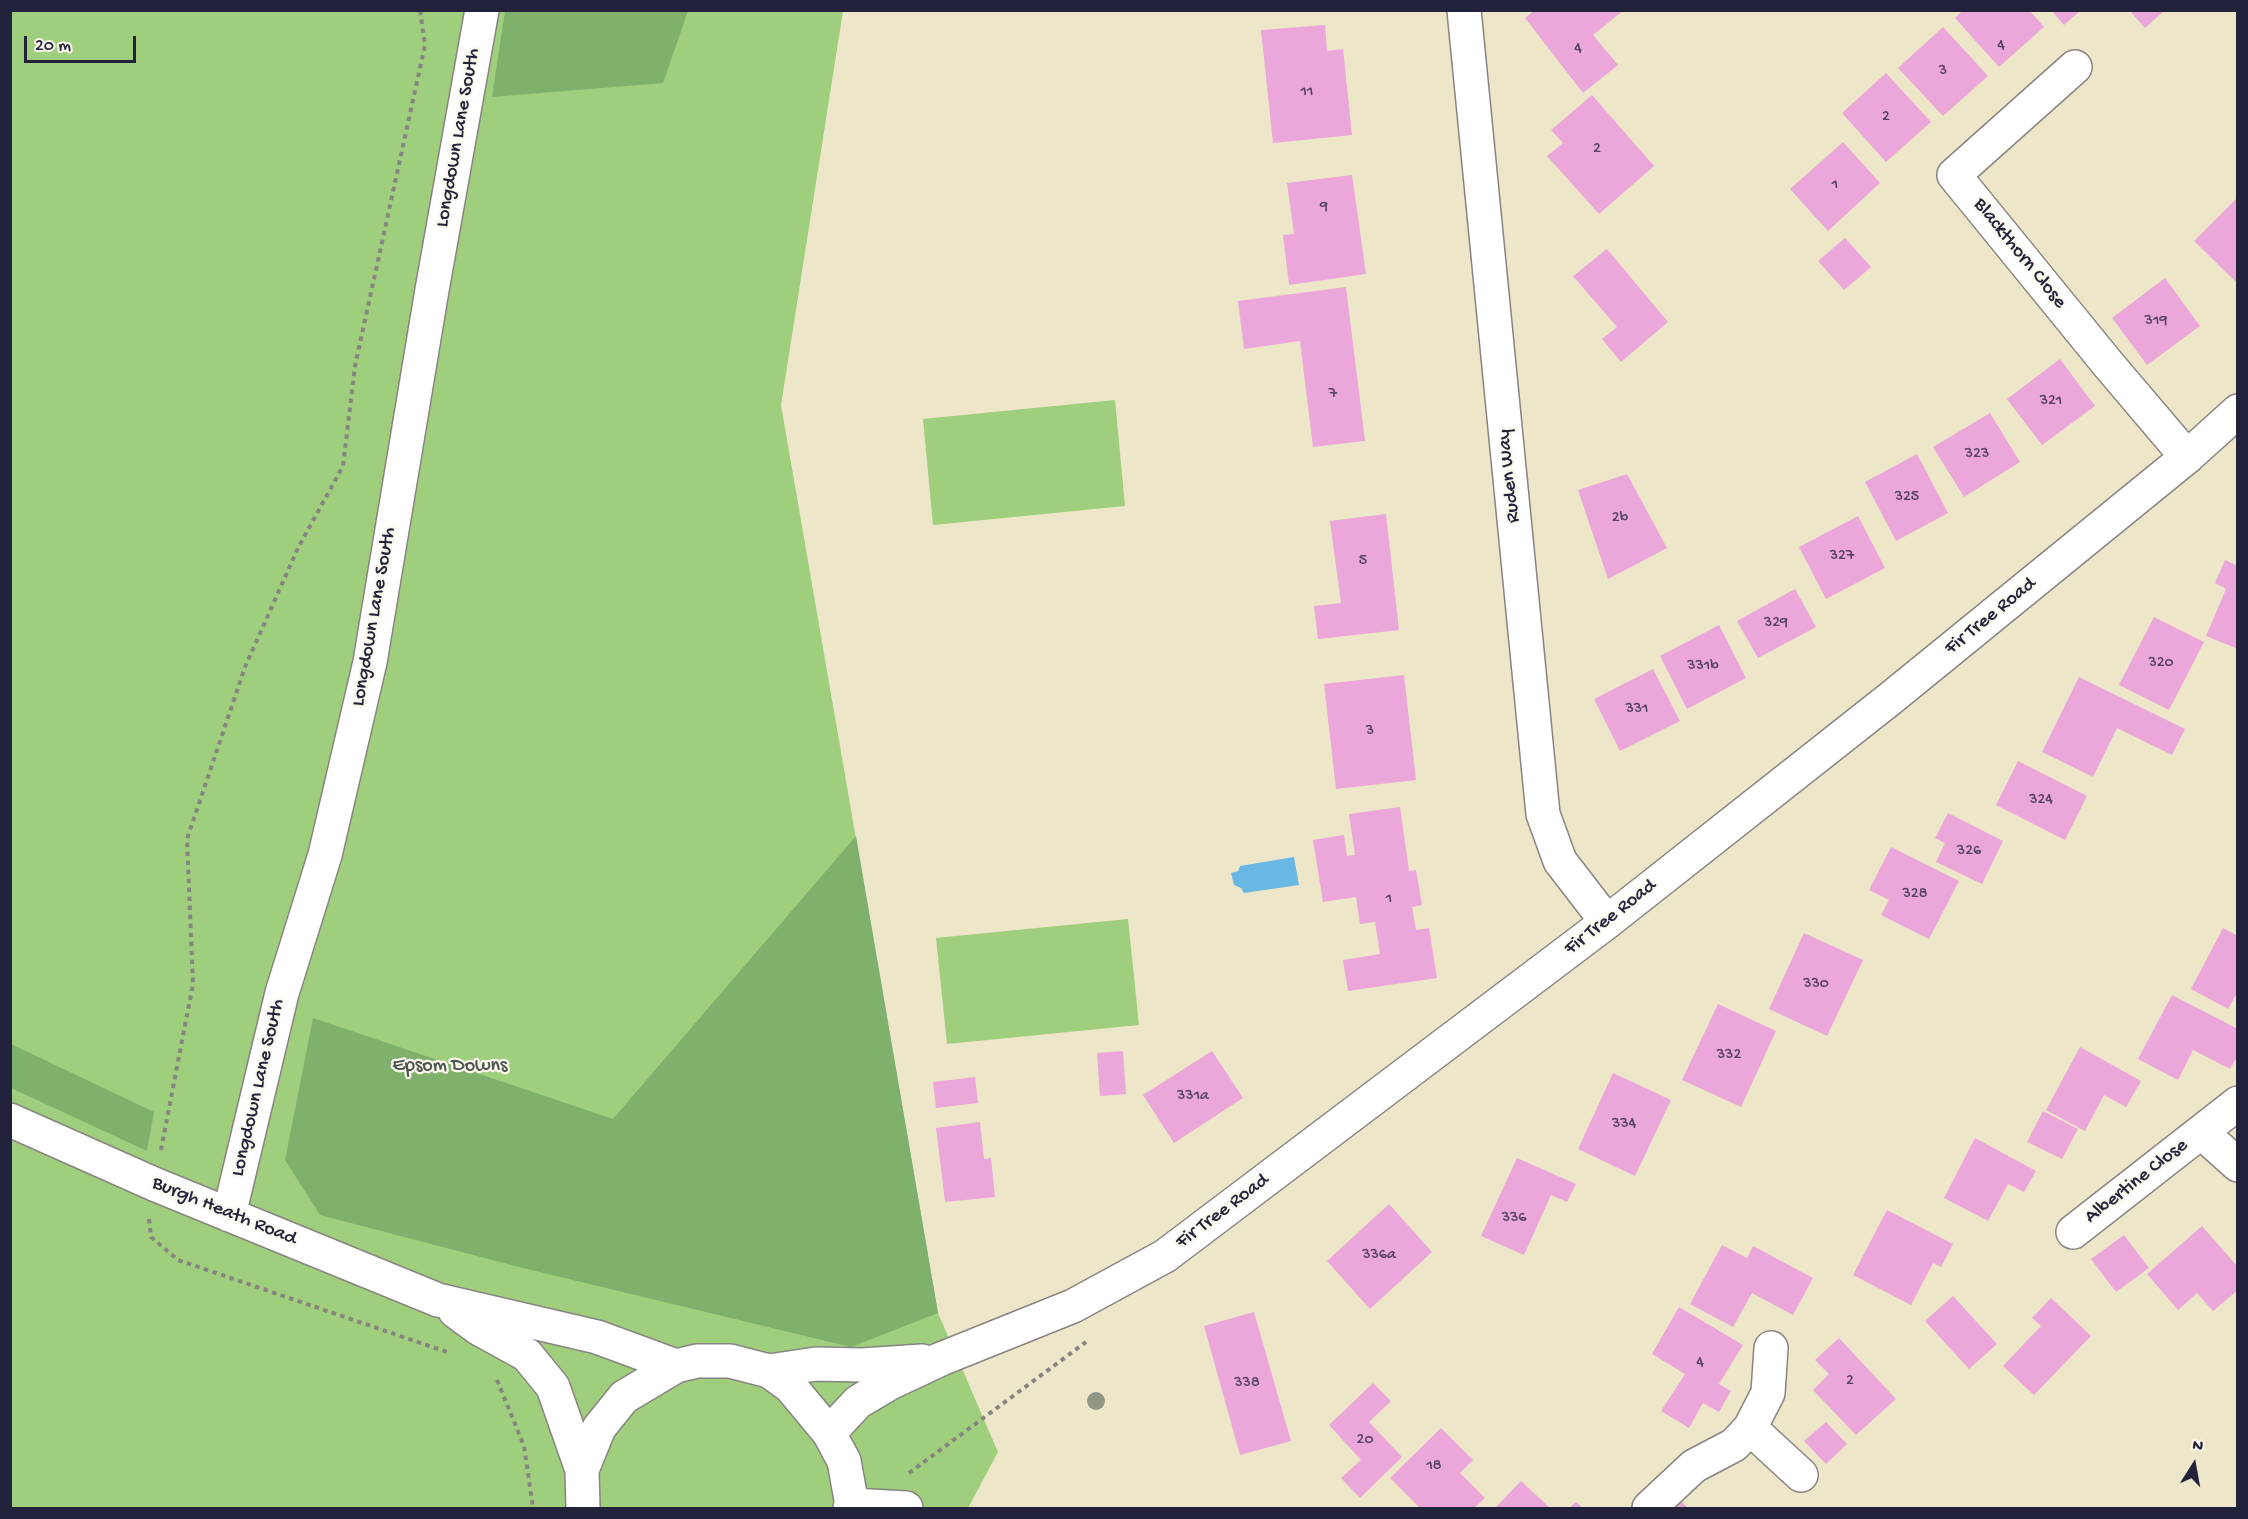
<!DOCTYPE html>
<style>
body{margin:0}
#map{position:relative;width:2248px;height:1519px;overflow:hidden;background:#ede6c9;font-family:"Gochi Hand",sans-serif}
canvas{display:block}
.frame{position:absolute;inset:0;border:12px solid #22223b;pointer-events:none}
.north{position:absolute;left:2164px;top:1435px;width:60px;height:60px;-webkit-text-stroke:4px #fbf7ec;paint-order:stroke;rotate:11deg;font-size:16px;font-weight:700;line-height:24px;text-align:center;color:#22223b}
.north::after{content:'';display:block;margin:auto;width:21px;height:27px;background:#22223b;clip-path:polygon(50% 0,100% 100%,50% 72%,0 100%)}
.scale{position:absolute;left:24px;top:36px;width:112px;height:27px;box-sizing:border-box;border:3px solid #22223b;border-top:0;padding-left:8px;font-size:18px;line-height:21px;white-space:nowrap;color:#22223b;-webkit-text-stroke:4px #fbf7ec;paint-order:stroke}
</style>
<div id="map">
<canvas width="2248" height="1519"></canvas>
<div class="frame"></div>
<div class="north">N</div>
<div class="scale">20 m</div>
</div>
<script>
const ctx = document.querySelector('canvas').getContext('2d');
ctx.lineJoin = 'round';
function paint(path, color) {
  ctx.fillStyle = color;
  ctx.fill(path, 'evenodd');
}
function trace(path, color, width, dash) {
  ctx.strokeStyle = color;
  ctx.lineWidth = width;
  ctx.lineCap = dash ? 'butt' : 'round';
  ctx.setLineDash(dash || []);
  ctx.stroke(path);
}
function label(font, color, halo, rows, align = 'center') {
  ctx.font = font + ' "Gochi Hand",sans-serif';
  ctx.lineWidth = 4.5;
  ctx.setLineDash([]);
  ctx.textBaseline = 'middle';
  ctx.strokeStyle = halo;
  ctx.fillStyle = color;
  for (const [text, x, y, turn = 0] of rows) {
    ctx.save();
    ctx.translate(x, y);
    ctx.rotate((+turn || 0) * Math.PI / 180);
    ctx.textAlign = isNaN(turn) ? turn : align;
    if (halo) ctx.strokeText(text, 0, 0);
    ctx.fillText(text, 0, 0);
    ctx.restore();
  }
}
paint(new Path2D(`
 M10,11H843L781,405L938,1313L998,1452L968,1508H11Z
 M1115,400L1125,506L933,525L923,419Z
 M1128,919L1139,1025L947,1044L936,938Z`), '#9fce7c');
paint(new Path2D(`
 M505,11V10L688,11L663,83L492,97Z
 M856,836L938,1313L851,1347L519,1267L320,1215L285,1160L313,1018L613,1119Z
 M11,1044L154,1112L147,1151L11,1088Z`), '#7fb16c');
paint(new Path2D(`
 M1294,857L1299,885L1244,893L1241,888L1234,885L1231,873L1238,871L1240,866Z`), '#69b8e4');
paint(new Path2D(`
 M1535,10H1624L1593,35L1618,65L1583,93L1525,18Z
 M1963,10H2029L2044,27L1999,67L1955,18Z
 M2051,10H2081L2064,25Z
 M2129,10H2165L2145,28Z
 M1325,25L1327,51L1343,49L1352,135L1273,143L1261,30Z
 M1943,27L1988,76L1943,116L1898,68Z
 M1886,73L1931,122L1886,162L1842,113Z
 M1592,95L1654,166L1599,214L1547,156L1563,143L1551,130Z
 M1843,142L1880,183L1828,231L1790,189Z
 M1352,175L1366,274L1289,285L1283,235L1294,234L1287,183Z
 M2238,197V281L2236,282L2194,241Z
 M1845,238L1871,267L1844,290L1818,261Z
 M1607,249L1668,322L1621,362L1602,339L1617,327L1573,276Z
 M2165,278L2200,326L2147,365L2112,318Z
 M1346,287L1365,441L1313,447L1300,341L1244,349L1238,301Z
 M2060,359L2095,406L2042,445L2007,399Z
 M1990,413L2020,462L1964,497L1933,447Z
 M1917,454L1948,513L1896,541L1865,482Z
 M1627,474L1667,548L1608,579L1578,490Z
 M1386,514L1399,630L1318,639L1314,606L1341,603L1330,521Z
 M1858,516L1885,568L1826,599L1799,547Z
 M2225,560L2238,566V649L2206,636L2226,589L2215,583Z
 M1795,589L1816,627L1758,658L1737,621Z
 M2154,617L2204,642L2169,710L2119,685Z
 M1719,625L1746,678L1687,709L1660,656Z
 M1653,669L1680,721L1620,751L1594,699Z
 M1404,675L1416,780L1336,789L1324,684Z
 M2079,677L2185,729L2172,755L2117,728L2093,777L2042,752Z
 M2018,761L2087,796L2065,840L1996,805Z
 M1400,807L1409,871L1416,870L1422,905L1412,907L1416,930L1429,928L1437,978L1348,991L1343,960L1380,954L1375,922L1360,924L1356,897L1323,902L1313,840L1344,835L1347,856L1355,855L1349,814Z
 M1948,813L2003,841L1982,884L1936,862L1945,843L1935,838Z
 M1891,847L1959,881L1929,939L1881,915L1889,900L1869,890Z
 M2223,928L2238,936V991L2228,1009L2191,989Z
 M1804,933L1863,960L1827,1036L1769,1009Z
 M2172,995L2238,1029V1055L2230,1069L2193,1050L2178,1080L2138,1059Z
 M1718,1004L1776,1031L1741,1107L1682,1080Z
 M2080,1047L2141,1081L2126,1107L2104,1095L2085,1131L2046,1110Z
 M1123,1051L1126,1094L1100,1096L1097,1053Z
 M1212,1051L1243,1098L1174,1143L1143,1095Z
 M1613,1073L1671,1100L1635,1176L1578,1149Z
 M975,1077L978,1103L936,1108L933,1082Z
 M2043,1111L2078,1129L2062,1159L2027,1142Z
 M980,1122L984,1159L991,1158L995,1197L945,1202L936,1128Z
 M1975,1138L2036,1171L2024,1192L2008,1184L1988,1221L1944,1198Z
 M1517,1158L1576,1184L1567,1202L1551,1195L1524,1255L1481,1236Z
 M1389,1204L1432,1252L1370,1309L1327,1261Z
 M1887,1210L1953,1244L1941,1267L1933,1263L1911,1305L1853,1275Z
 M2202,1226L2238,1267V1290L2213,1311L2197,1293L2178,1310L2147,1274Z
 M2124,1235L2149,1268L2116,1292L2091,1259Z
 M1722,1245L1747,1258L1753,1246L1813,1278L1793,1315L1752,1293L1733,1327L1690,1304Z
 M1953,1296L1997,1344L1969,1369L1925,1321Z
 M2051,1298L2091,1336L2034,1395L2003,1366L2041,1326L2032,1318Z
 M1679,1307L1743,1345L1719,1384L1731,1391L1719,1412L1703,1403L1689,1428L1661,1411L1685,1374L1652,1354Z
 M1254,1312L1291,1441L1240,1455L1204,1326Z
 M1839,1338L1896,1399L1856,1435L1813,1390L1829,1374L1815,1360Z
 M1373,1383L1391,1401L1369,1422L1402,1457L1360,1498L1341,1478L1361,1460L1329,1425Z
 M1826,1422L1847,1444L1826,1464L1804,1441Z
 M1441,1428L1473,1460L1460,1473L1485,1498L1474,1508H1420L1390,1478Z
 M1521,1481L1550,1508H1495Z
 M1678,1498L1688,1508H1667Z
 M1576,1502L1583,1508H1569Z`), '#eba7da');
const minor = new Path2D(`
 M1464,10L1543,814L1560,861L1607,922
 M2075,67L1954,175L2108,364L2187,457
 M2201,1132L2238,1165
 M2073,1232L2238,1103
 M1750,1428L1768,1393L1771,1348
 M1649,1508L1694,1466L1734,1445L1750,1428L1801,1475`);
const major = new Path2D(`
 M10,1120L154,1184L438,1300L597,1337L676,1366
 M229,1215L282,993L325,855L370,662L432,290L482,10
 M455,1311L478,1328L527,1355L553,1387L582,1470
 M769,1371L816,1364L862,1365L922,1361
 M829,1433L858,1402L890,1383L941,1359L1073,1306L1165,1256L1607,922L1891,698L2187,457L2238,411
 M852,1505L906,1508
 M583,1508L582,1470L599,1428L624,1397L676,1366L697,1361H730L769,1371L790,1386L829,1433L844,1461L852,1505L850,1508`);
trace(minor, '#888482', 36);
trace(major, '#888482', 36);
trace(new Path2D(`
 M161,1150L193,984L187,839L245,667L298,548L343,466L355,366L425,45L420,10
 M149,1219L151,1237L178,1260L447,1352
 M497,1380L524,1446L533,1508
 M909,1473L1086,1342`), '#888482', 4, [4.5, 4.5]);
trace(minor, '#fff', 33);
trace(major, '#fff', 33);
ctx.fillStyle = '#929785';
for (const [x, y] of [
 [1096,1401]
]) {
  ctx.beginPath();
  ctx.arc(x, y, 9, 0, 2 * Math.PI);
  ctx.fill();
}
label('16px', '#544363', null, [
 ["4",2001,47],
 ["4",1578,50],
 ["3",1943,72],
 ["11",1307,93],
 ["2",1886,118],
 ["2",1597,150],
 ["1",1835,186],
 ["9",1324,208],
 ["319",2156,322],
 ["7",1333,395],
 ["321",2051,402],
 ["323",1977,455],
 ["325",1907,498],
 ["2b",1620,519],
 ["327",1842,557],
 ["5",1363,562],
 ["329",1776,624],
 ["320",2161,664],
 ["331b",1703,667],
 ["331",1637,710],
 ["3",1370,732],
 ["324",2041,801],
 ["326",1969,852],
 ["328",1915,895],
 ["1",1389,900],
 ["330",1816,985],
 ["332",1729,1056],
 ["331a",1193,1097],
 ["334",1624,1125],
 ["336",1514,1219],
 ["336a",1379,1256],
 ["4",1700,1364],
 ["2",1850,1382],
 ["338",1247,1384],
 ["20",1365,1441],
 ["18",1434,1467]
]);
label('20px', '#22223b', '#fbf7ec', [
 ["Longdown Lane South",459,138,-80],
 ["Blackthorn Close",2019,254,51],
 ["Ruden Way",1510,476,-96],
 ["Longdown Lane South",375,617,-80],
 ["Fir Tree Road",1991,617,-39],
 ["Fir Tree Road",1611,918,-38],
 ["Longdown Lane South",259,1088,-77],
 ["Albertine Close",2137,1182,-38],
 ["Burgh Heath Road",224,1212,22],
 ["Fir Tree Road",1223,1212,-37]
]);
label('20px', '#48564e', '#fbf7ec', [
 ["Epsom Downs",450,1067]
]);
</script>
